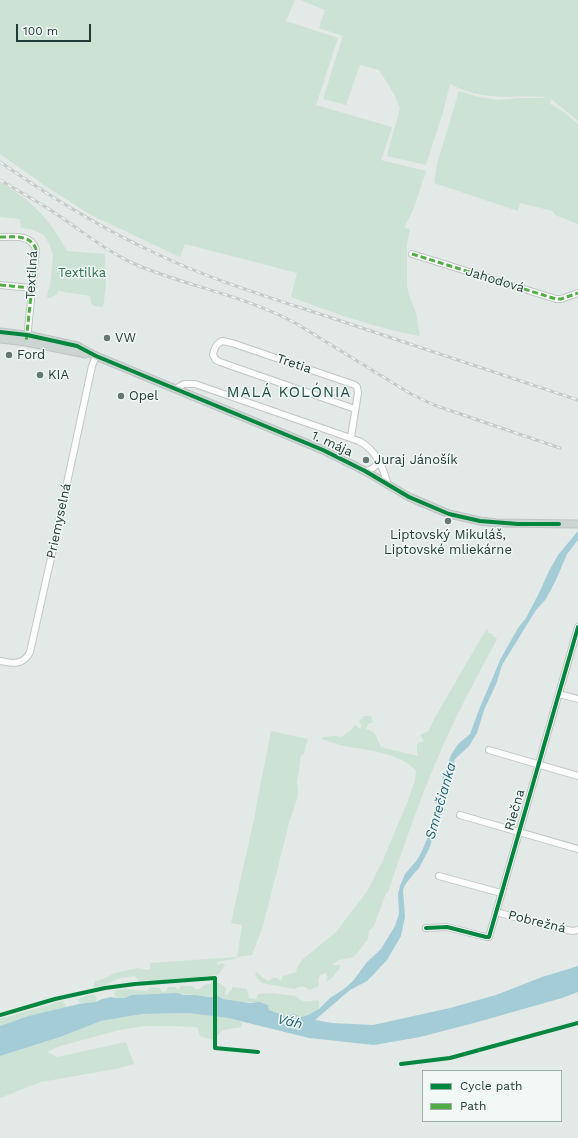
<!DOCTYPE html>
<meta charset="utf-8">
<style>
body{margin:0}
#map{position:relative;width:578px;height:1138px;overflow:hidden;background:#e3e9e6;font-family:"Work Sans",sans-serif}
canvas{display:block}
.legend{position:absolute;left:422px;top:1070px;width:140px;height:52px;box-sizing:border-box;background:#f1f8f5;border:1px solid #9eaca9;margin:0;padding:5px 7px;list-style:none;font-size:12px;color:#213b36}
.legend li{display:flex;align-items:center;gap:8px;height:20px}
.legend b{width:20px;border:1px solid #9eaca9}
.scale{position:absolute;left:16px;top:24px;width:75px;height:18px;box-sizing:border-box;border:2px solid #213b36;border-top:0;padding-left:5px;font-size:12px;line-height:14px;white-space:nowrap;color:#213b36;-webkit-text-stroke:3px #f1f8f5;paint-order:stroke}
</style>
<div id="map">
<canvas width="578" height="1138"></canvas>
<ul class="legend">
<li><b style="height:5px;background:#00873e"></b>Cycle path</li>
<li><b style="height:5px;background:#52ac45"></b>Path</li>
</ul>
<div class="scale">100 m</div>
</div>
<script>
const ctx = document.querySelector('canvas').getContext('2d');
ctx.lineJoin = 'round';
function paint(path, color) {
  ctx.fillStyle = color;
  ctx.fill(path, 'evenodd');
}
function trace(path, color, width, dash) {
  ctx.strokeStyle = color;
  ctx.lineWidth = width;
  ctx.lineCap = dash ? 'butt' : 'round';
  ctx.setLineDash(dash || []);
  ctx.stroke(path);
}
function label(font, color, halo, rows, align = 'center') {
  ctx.font = font + ' "Work Sans",sans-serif';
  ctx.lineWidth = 3;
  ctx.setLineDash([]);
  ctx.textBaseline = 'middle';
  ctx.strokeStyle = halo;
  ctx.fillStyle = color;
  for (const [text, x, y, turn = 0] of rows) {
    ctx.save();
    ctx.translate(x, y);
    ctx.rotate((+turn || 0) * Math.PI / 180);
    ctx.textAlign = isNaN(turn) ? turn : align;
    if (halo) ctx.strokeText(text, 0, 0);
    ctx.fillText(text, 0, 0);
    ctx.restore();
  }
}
paint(new Path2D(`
 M0,0H295L286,21L338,38L316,105L392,127L381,160L426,171L414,208L404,228L410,229L407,245V286L409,295L416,313L420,336C375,328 334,313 291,297L297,273L185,244L180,257L91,215L47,187L0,154Z
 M300,0H578V121L551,99L550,104L564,112L578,124V224L555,215L553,211L520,203L518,211L434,183L437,164L459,91L479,97L498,100L519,98H545V97C510,95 484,102 450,84L443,112L426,165L387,156L400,108L394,94L379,70L360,65L346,105L323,99L343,36L319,28L325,10Z
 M0,182C32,201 49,218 67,251L105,254L106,286L103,307L95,306L91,304L90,296L58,291L57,294L50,298H47L48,290L50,287L53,255L49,244L44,235L31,229L21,228L20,219L0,217Z
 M487,628L488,633H490L497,639C478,675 458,711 442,748C421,795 405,843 388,892L386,893L374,926L369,931L368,939L354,957L339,960L332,965H340V968L332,978L327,981L326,980L328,977L326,973L320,975L318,980L319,986L310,990C304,986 301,985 294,989L262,983L257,978L255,974L257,972L263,978L269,981L272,978H277L281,981L283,976L296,972L297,968L302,960L336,932L368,890L383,860L409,798L415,780L416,771C401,752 363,750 340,745C334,743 328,741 322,739V737L336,736L341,737L350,731L355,725L360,729L362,726L359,721L364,716H371L373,722L368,724L366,729C368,730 373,731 375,734C376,735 379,744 381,747L418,756L417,752V744L424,741L420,735L429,731L434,719Z
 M271,731L308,739L304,754L301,755L297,783L298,788V796L289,823L263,926L252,955L237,957L235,959L216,962L218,965L222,963L225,965L218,975L154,981L151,980L140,981L134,976C130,977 125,977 121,978C110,980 106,988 93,987L95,981L106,978L115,973L129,970L138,968L147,970L150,969V963L237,957L242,925L231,923L256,810V807Z
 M218,982L226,988L225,995L228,994L233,987L247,989L249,998L256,999L258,994C269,992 284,995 296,996C302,1004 310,1001 318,1000L319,1002V1009L308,1015L301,1017L294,1014L286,1016L269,1010L268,1005C253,1000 232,1004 218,996C210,997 203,995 195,995C188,994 184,995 178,993L131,995L125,998H117L114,994L116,990L124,989L147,991L150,987L160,988L162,992L166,991L168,987H175L178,990L181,986H193L195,989H200L204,985Z
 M93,994L97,998L96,1002C89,1003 81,1007 77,999Z
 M63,1001L67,1008L28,1016L0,1026V1019Z
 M188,1013L228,1018L242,1022L241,1027L223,1030L212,1040L200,1036L197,1027L170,1026H144L120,1030L60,1046L47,1052L57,1057L126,1042L134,1064L115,1069L41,1082L0,1098V1056L60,1037L101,1021L142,1014Z`), '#cce2d4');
paint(new Path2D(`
 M578,531V540L567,554L556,580L546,599L536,610L507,657L502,665L497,682L484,710L477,733L469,746L455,759L449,779L446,796L443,807L429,849L419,868L411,877L405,885L403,890L405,917L401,936L387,960L372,976L367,981L350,990L315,1020L332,1023L373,1025L450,1008L496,995L542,977L578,966V992L562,998L474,1023L420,1037L374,1045L309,1038L228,1018L188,1013L142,1014L101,1021L60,1037L0,1056V1026L28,1016L79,1004L96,1002L102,999L111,997L117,998H125L131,995L178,993L183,995H195L211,997L218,996L223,999L250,1003L259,1002L268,1005L269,1010L286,1016L294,1014L301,1017L308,1015L319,1009L330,998L344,989L353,981L367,962L381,949L390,934L395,926L399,914L398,894L400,886L405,874L417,860L422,851L427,839L439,795L443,777L451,755L458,744L470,734L480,707L493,677L500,660L518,628L526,618L538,595L549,571L558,555Z`), '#a4ccd6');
const minor = new Path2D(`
 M0,237C13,237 30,234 36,249L27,340
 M412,254L556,299H561L578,293
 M0,285L32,288
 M175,389L184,384H195L359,441C376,450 383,467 388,485
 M351,437L358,393L357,387L355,385L232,343L222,341C216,344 214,348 213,355L216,360L220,362L355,409
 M365,471C372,470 376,467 379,461
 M0,661C12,664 24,665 30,652L51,558L92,366L96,356
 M559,694L578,699
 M489,750L578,776
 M460,815L578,849
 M439,876L501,893
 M496,912L555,928L573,931L578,930
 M426,928L447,927L486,937H489L578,627`);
const major = new Path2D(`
 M0,332L27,335L77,346L96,356L323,450L365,471L409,497L449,514L480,521L497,523L578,524
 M0,339L26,342L86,354`);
trace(minor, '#c0c6c3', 8);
trace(major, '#bcc5c3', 9);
trace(minor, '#fbfcfb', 6);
trace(major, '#cdd5d3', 7);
const rail = new Path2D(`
 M0,162C49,196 100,228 155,253C213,281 275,299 335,319C416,346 497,373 578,400
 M0,180C18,191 37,201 55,213C82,231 107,252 137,265C189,287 247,296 297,324L411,394L434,405L560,448`);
trace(rail, '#c7caca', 3);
trace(rail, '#f1f8f5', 1.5, [4.5]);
trace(new Path2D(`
 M0,237C13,237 30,234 36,249L26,342
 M412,254L556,299H561L578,293
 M0,285L32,288`), '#52ac45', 3, [6, 3]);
trace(new Path2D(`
 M0,332L27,335L77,346L96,356L323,450L365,471L409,497L449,514L480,521L518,524H559
 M426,928L447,927L486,937H489L578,627
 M0,1015L55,999L105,988L135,984L215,978V1048L258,1052
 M401,1064L450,1058L578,1023`), '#00873e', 4);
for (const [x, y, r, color] of [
 [107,338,4,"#657874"],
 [9,355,4,"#657874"],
 [40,375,4,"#657874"],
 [121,396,4,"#657874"],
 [366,460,4,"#657874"],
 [448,521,4,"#657874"]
]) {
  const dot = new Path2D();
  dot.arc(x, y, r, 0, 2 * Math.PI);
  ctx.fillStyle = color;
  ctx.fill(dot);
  trace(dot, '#f1f8f5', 1.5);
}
label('13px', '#2d714c', '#f1f8f5', [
 ["Textilka",82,273]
]);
label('13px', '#213b36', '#f1f8f5', [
 ["Textilná",32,275,-87],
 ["Jahodová",495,280,17],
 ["Tretia",294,364,19],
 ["1. mája",332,444,25],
 ["Priemyselná",59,521,-78],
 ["Riečna",515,810,-74],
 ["Pobrežná",537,922,14]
]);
label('13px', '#213b36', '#f1f8f5', [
 ["VW",115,338],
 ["Ford",17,355],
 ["KIA",48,375],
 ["Opel",129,396],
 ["Juraj Jánošík",374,460],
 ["Liptovský Mikuláš,",448,535,"center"],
 ["Liptovské mliekárne",448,550,"center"]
], 'left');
label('italic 14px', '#1d6076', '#f1f8f5', [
 ["Smrečianka",441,801,-74],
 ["Váh",290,1022,14]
]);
ctx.letterSpacing = '1px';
label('15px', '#1e4d45', '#f1f8f5', [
 ["MALÁ KOLÓNIA",289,393]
]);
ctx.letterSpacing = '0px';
</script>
